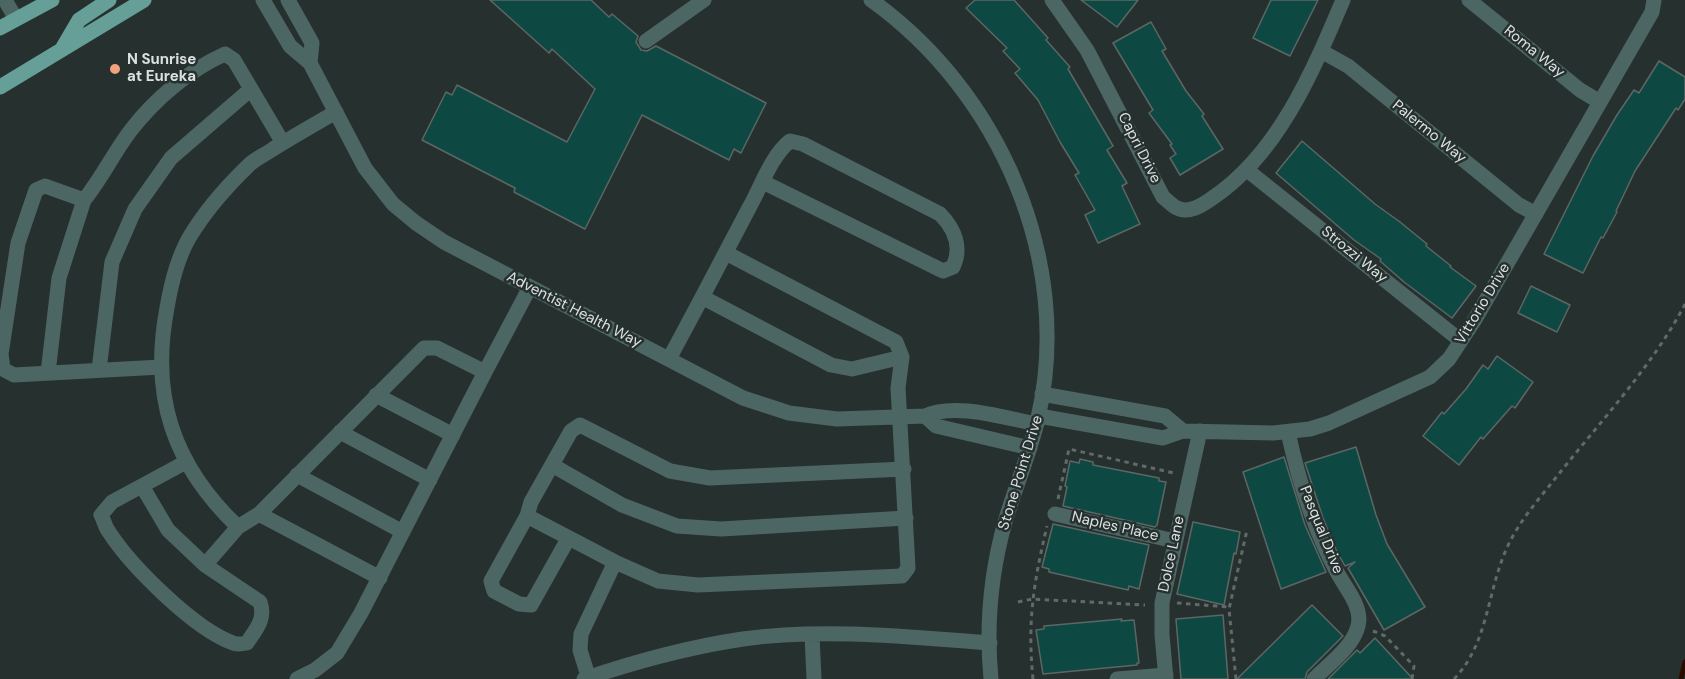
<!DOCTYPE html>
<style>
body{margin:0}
canvas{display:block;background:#26302f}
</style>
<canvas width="1685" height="679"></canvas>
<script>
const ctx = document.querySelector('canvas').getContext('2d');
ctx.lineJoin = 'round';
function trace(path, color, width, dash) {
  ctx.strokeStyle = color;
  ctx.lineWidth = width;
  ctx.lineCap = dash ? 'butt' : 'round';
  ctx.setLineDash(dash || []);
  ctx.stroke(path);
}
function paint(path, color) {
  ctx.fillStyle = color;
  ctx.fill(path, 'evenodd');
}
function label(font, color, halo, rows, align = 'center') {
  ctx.font = font + ' "DM Sans",sans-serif';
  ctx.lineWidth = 5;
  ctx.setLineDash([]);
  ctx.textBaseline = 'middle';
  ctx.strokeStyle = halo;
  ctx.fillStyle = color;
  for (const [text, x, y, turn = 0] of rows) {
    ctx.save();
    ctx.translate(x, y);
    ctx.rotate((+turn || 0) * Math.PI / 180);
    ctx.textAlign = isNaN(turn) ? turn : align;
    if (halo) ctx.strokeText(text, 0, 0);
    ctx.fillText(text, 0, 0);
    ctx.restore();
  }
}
trace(new Path2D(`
 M1681,679L1685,662`), '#2b0c00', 5);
const building = new Path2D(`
 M490,0H591L609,17L612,14L638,36L636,42L641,50L647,51L656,46L766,103L741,153L734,149L729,160L642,115L585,229L514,192L515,188L422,140L446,92L452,95L457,85L567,142L595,89L552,49L549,53Z
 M975,0H1014L1048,38L1046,40L1070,67L1068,69L1113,146L1107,150L1127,183L1122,186L1140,224L1098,243L1085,215L1095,210L1075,175L1079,173L1060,142L1038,100L1015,73L1020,69L1003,51L1007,48L966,8Z
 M1081,0H1138L1117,27Z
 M1271,0H1318L1290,56L1253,38Z
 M1151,22L1166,49L1162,51L1186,91L1204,114L1202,116L1223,149L1180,175L1170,158L1176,154L1170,145L1172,144L1149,113L1153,110L1113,43Z
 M1659,61L1685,77V99L1678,110L1676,108L1635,171L1616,211L1617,212L1603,238L1601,237L1583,273L1544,254L1593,156L1617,115L1634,90L1639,93Z
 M1302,141L1375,204L1400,222L1427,244L1426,246L1451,266L1450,267L1476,286L1452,318L1404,282L1380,261L1381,259L1354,240L1276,173Z
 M1531,286L1570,305L1557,332L1518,313Z
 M1497,356L1533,382L1515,408L1512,406L1483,439L1481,437L1459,465L1423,436L1442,412L1444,414L1466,389L1483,365L1488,369Z
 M1356,447L1376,515L1387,544L1425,607L1384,630L1348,568L1355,562L1345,566L1337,552L1323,518L1305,463Z
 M1284,457L1305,525L1326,572L1281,589L1243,472Z
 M1080,459L1093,462V465L1159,478V481L1166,482L1157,525L1155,527L1063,506L1067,487L1065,486L1070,461L1079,463Z
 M1193,522L1240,532L1236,554L1234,553L1224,605L1177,594Z
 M1053,524L1149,545L1139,589L1129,586L1128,590L1049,572V569L1042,567Z
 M1312,605L1343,636L1307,672L1305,679H1237Z
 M1223,615L1228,679H1181L1176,619Z
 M1122,619L1121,621L1134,620L1139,663H1137V665L1043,674L1036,630L1044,629V626Z
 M1375,638L1413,679H1328L1357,650L1360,653Z`);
paint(building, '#0e4843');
trace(building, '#5c6765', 1.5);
trace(new Path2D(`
 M1058,499L1069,449L1174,473
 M1018,602L1032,599L1145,605
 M1177,603L1229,607
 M1373,631L1385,636L1414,666L1412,679
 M1033,679C1027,621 1034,581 1047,526
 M1236,679L1229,609L1247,530
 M1454,679C1488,644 1487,593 1506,550C1518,522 1539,499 1558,475C1600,422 1654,364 1685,304`), '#616a69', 3, [4.5, 4.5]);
trace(new Path2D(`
 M5,0L16,19
 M263,0L290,46L310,63L312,43L288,0
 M871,0C1000,92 1074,262 1038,418C1030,454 1015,487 1005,522C991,572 986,627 991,679
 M1052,0L1087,50L1163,197C1167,200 1172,206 1177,208C1189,214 1202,205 1211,199C1278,155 1313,71 1343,0
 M1469,0L1580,90L1600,102
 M646,41L704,0
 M1321,51L1348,66L1519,205L1536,214
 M310,63L365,168L393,204L416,223L444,242L743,398L789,413L837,419L925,416
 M336,112C315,124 294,136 273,149C266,154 257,158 250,164C227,186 205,211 189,238C177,259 171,284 167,308C150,396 173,465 238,527L259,514L424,348H437L485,372L530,287
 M1247,170L1461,341
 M726,253L896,342L902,357L898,388L908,568L902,576L698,585L658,581L615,562L527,516L531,502L571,431L580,425L670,471L710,478L904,469
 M702,297L831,365L852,369L902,357
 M669,359C696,309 723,258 749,208C761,187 771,156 790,141L803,144L940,214C955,229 962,248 953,267L943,271L763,182
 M161,367L14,375L3,369L1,354L18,243L36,190L45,186L84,200C102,178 114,152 131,130C155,99 189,70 225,54L234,60L283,143
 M99,370L112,262L135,209L171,158L251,89
 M48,373L59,278L84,200
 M1042,394L1165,416L1183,431
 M376,395L453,435
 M1039,416L1163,438L1183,431L1273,433L1310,429L1329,423L1430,377L1449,359L1474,321L1652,12L1654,0
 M340,432L430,480
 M1288,432C1298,478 1314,530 1337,572C1346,589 1363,607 1358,626C1353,647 1329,664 1314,679
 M1030,448L936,426L925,416C955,402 1004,418 1037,424
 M186,462L112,502L101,515C104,520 105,527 109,532C131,566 194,629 233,643C237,645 242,644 247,643C256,629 266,619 260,602L205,565L238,527
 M552,465L622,505L677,526L721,529L906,518
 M297,475L403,532
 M142,486L168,530L205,565
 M259,514L380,578
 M1055,514L1175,541
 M527,516L491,581L494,591L519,604L531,605L568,539
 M812,635L814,679
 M297,679L315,670L337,653L361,613L485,372
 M584,679C637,661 689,647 743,639C825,628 908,637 990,643
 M589,679L580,650L581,634L615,562
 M1117,679L1166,675
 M1166,679L1162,635V603L1200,431`), '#4c6763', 15);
trace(new Path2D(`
 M0,28L52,0
 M62,49L79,20L109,0
 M0,87L144,0`), '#659f98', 15);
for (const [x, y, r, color] of [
 [115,69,6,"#f1a17c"]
]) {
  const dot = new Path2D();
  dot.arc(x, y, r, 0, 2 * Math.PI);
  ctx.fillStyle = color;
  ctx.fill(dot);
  trace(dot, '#26302f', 2);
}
label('15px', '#dbe1e0', '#26302f', [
 ["Roma Way",1534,52,39],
 ["Palermo Way",1429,132,39],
 ["Capri Drive",1139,148,63],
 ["Strozzi Way",1354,255,39],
 ["Vittorio Drive",1483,304,-59],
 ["Adventist Health Way",574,310,27],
 ["Stone Point Drive",1021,473,-73],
 ["Naples Place",1115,527,13],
 ["Pasqual Drive",1321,530,68],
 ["Dolce Lane",1172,554,-78]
]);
label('bold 15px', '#dbe1e0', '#26302f', [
 ["N Sunrise",127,60],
 ["at Eureka",127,77]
], 'left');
</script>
